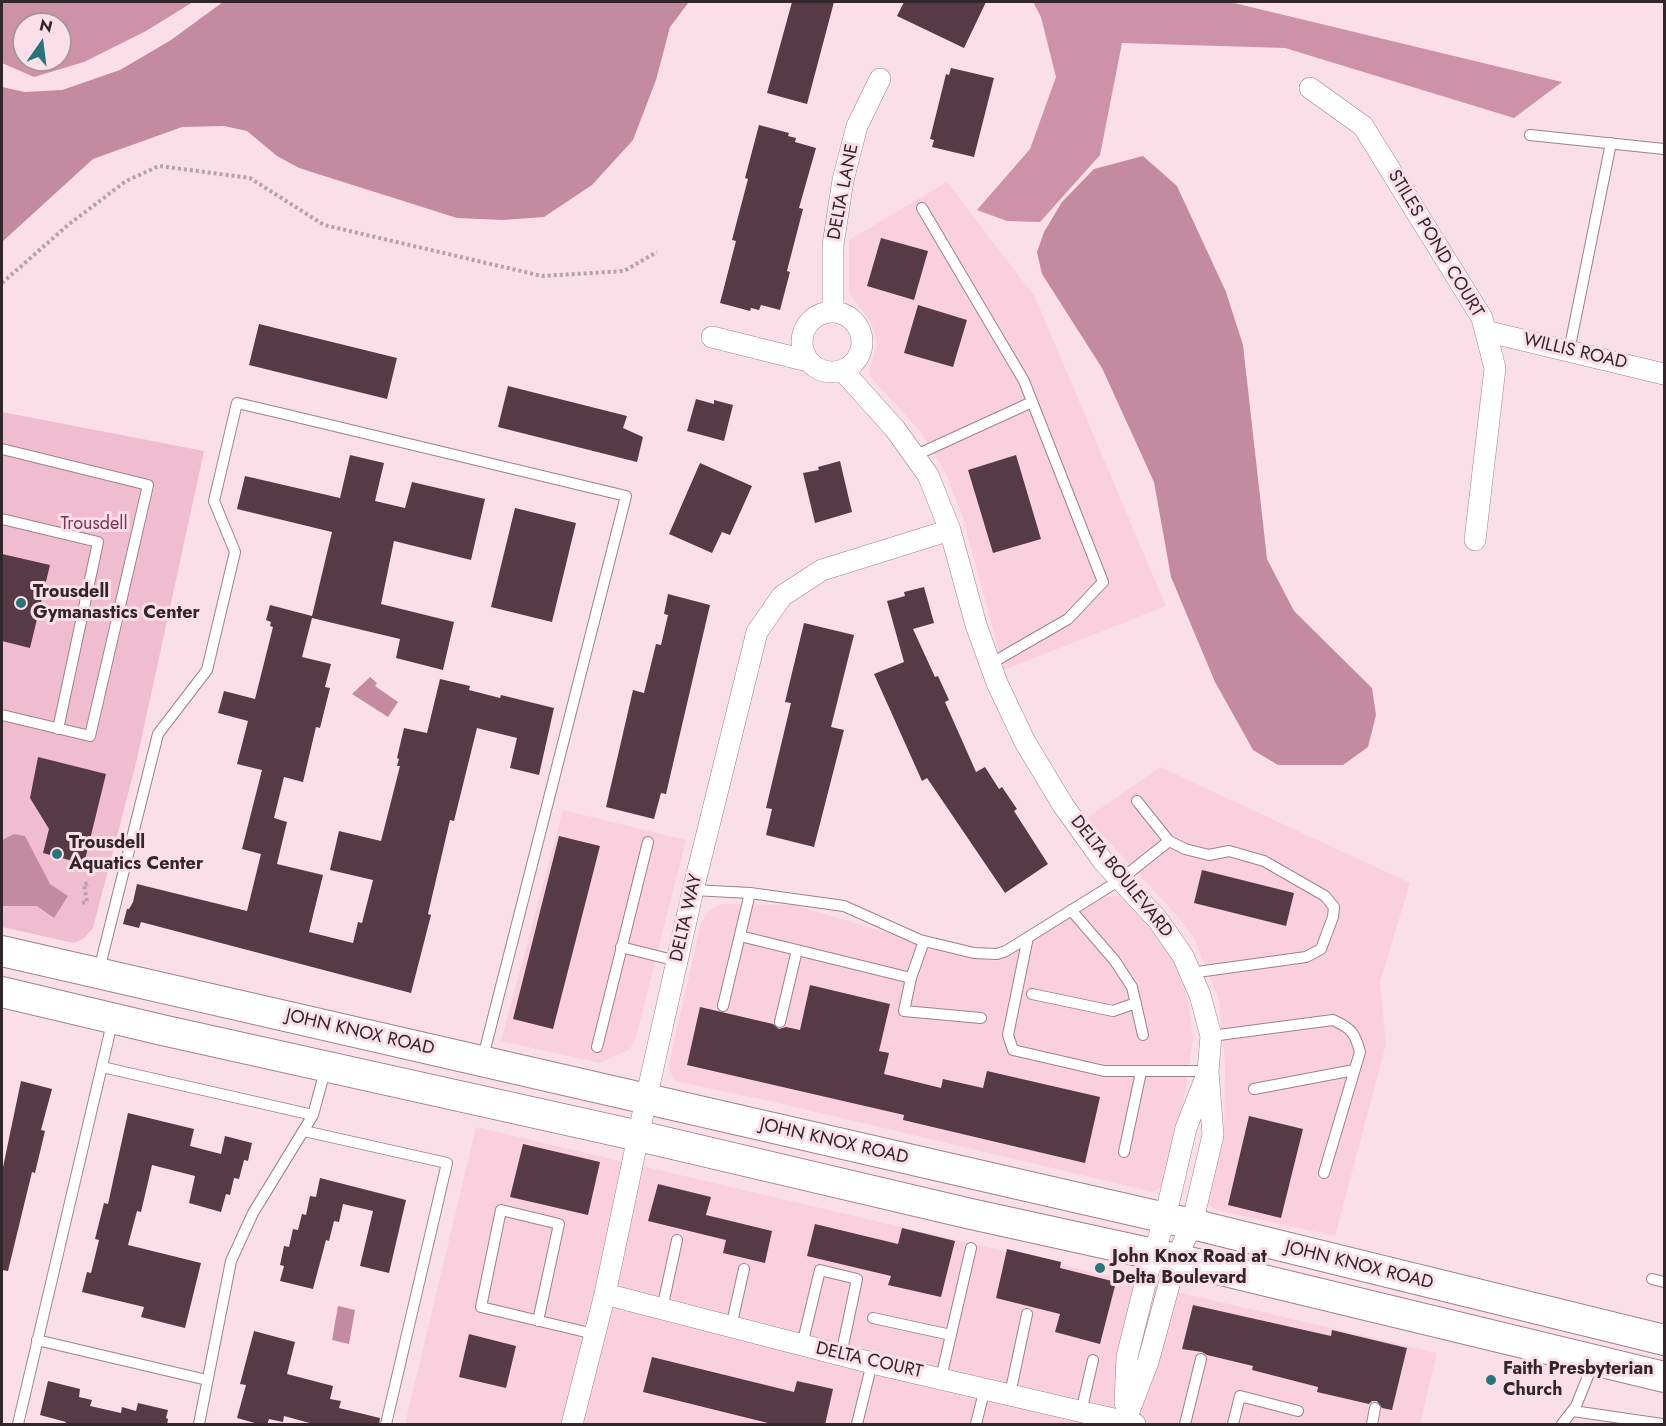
<!DOCTYPE html>
<style>
body{margin:0}
#map{position:relative;width:1666px;height:1426px;overflow:hidden;background:#fbdfe8;font-family:Jost,sans-serif}
canvas{display:block}
.frame{position:absolute;inset:0;border:3px solid #33262b;pointer-events:none}
.north{position:absolute;left:12px;top:12px;width:60px;height:60px;box-sizing:border-box;background:#fbdfe8;border:2px solid #ab959c;border-radius:50%;rotate:14deg;font-size:16px;font-weight:700;line-height:24px;text-align:center;color:#33262b}
.north::after{content:'';display:block;margin:auto;width:21px;height:27px;background:#2a737b;clip-path:polygon(50% 0,100% 100%,50% 72%,0 100%)}
</style>
<div id="map">
<canvas width="1666" height="1426"></canvas>
<div class="frame"></div>
<div class="north">N</div>
</div>
<script>
const ctx = document.querySelector('canvas').getContext('2d');
ctx.lineJoin = 'round';
function paint(path, color) {
  ctx.fillStyle = color;
  ctx.fill(path, 'evenodd');
}
function trace(path, color, width, dash) {
  ctx.strokeStyle = color;
  ctx.lineWidth = width;
  ctx.lineCap = dash ? 'butt' : 'round';
  ctx.setLineDash(dash || []);
  ctx.stroke(path);
}
function label(font, color, halo, rows, align = 'center') {
  ctx.font = font + ' Jost,sans-serif';
  ctx.lineWidth = 6;
  ctx.setLineDash([]);
  ctx.textBaseline = 'middle';
  ctx.strokeStyle = halo;
  ctx.fillStyle = color;
  for (const [text, x, y, turn = 0] of rows) {
    ctx.save();
    ctx.translate(x, y);
    ctx.rotate((+turn || 0) * Math.PI / 180);
    ctx.textAlign = isNaN(turn) ? turn : align;
    if (halo) ctx.strokeText(text, 0, 0);
    ctx.fillText(text, 0, 0);
    ctx.restore();
  }
}
paint(new Path2D(`
 M947,182L1035,297L1166,606L1004,670L962,515L946,474L921,432L873,380L869,373L877,345L872,324L849,293V240Z
 M1160,767L1410,883L1380,982L1386,1044L1335,1236L1215,1210L1208,1203L1206,1193L1224,1135L1225,1065L1219,1000L1194,938L1179,918L1087,818Z
 M563,810L686,840L636,1037L630,1049L600,1063L501,1041Z
 M1116,895L1122,897L1131,904L1153,928L1180,971L1189,1006L1193,1039L1184,1099L1170,1170L1161,1187L1153,1192L774,1102L675,1081L670,1071L669,1064L701,923L709,910L721,904L795,905L891,934L927,949L997,961L1103,898Z
 M476,1127L1437,1353L1420,1424H405Z`), '#fad0df');
paint(new Path2D(`
 M2,412L204,451L137,759L93,928L83,939L74,943L2,927Z`), '#f0bccf');
paint(new Path2D(`
 M2,2H193L146,31L84,62L34,77L2,63ZM24,24H60V60H24Z
 M1033,2H1230L1562,82L1514,118L1285,48L1122,43L1100,155L1040,222L1007,221L977,210L1030,149L1056,77L1041,17Z`), '#cd92a8');
paint(new Path2D(`
 M223,2H689L670,27L656,80L633,140L592,185L544,217L503,220L457,218L299,168L277,156L247,131L224,126L182,127L93,159L2,242V87L25,92L62,90L120,70L171,40Z
 M1143,156L1177,186L1226,292L1243,345L1267,559L1294,611L1372,688L1376,715L1368,747L1343,765H1278L1253,750L1215,682L1171,577L1154,482L1102,368L1042,274L1037,252L1044,232L1062,202L1094,169Z
 M370,677L377,683L375,686L398,702L388,717L352,694Z
 M14,834L25,836L50,884L68,896L54,918L37,906H2V840Z
 M338,1306L355,1310L349,1344L332,1340Z`), '#c48aa0');
paint(new Path2D(`
 M792,2H834L807,104L767,93Z
 M904,2H986L964,48L897,16Z
 M951,68L994,78L974,157L932,147L934,140L930,139L946,74L949,75Z
 M759,125L789,133L788,136L796,138L795,142L816,148L799,208L803,209L787,271L790,272L780,310L761,305L759,310L751,308L750,311L720,303L736,241L732,240L748,179L745,178Z
 M881,238L928,251L914,300L867,286Z
 M918,305L967,320L953,367L904,353Z
 M259,324L397,358L387,399L249,365Z
 M508,386L627,416L623,428L643,437L637,462L498,427Z
 M696,399L714,404V400L733,405L724,441L687,431Z
 M350,455L384,463L375,501L405,508L412,482L485,499L471,560L394,541L381,604L454,622L443,670L396,658L400,639L312,618L302,657L331,664L325,687L330,688L320,728L316,727L303,782L284,777L274,818L287,822L277,864L323,875L309,932L353,943L358,922L362,923L373,880L330,870L339,831L381,841L400,766H397L399,759L397,758L404,728L427,733L440,679L470,686L469,690L500,698L501,695L554,708L539,775L510,768L517,738L477,728L454,821L450,820L428,914L431,915L411,993L141,922L139,928L123,924L127,909H129L133,902L137,884L247,911L261,854L242,849L262,770L237,764L248,721L218,713L224,691L255,699L273,627L270,626L271,622L266,620L270,605L312,616L332,532L237,509L245,476L340,498Z
 M1016,455L1041,539L993,553L968,470Z
 M840,461L852,512L815,523L803,473L819,470L818,467Z
 M700,463L752,486L730,535L722,532L712,553L669,534Z
 M515,508L576,523L552,622L491,607Z
 M2,554L50,565L30,648L2,641Z
 M924,587L934,623L913,629L935,677L938,676L949,700L945,702L976,772L985,767L999,789L1002,787L1017,809L1014,811L1048,864L1005,893L927,778L922,781L874,674L904,662L887,601L905,596L904,592Z
 M668,594L710,605L666,794L661,793L654,819L606,807L633,690L644,693L656,644L661,645L668,615L664,614Z
 M804,623L854,635L831,727L844,730L814,847L766,835L772,809L766,808L791,703L785,702Z
 M38,757L106,774L84,864L43,853L49,829L30,798Z
 M559,836L600,846L553,1029L513,1019Z
 M1202,870L1294,893L1286,926L1194,903Z
 M810,985L890,1004L879,1051L889,1053L884,1074L941,1088L943,1079L983,1088L987,1071L1100,1097L1085,1163L903,1120L904,1115L687,1065L700,1007L773,1024L779,1029L786,1027L800,1030Z
 M21,1081L52,1089L41,1130L45,1131L35,1173L32,1172L8,1271L2,1270V1172Z
 M128,1113L194,1129L190,1146L221,1154L225,1136L252,1143L248,1161L244,1160L239,1179L234,1178L230,1195L226,1194L221,1212L189,1203L195,1176L152,1165L141,1212L137,1211L128,1245L201,1263L185,1328L141,1317L144,1307L82,1292L87,1272L91,1273L99,1240L95,1239L104,1203L108,1204Z
 M1249,1116L1303,1129L1281,1218L1228,1205Z
 M523,1144L600,1162L588,1215L510,1197Z
 M320,1178L406,1200L389,1273L360,1266L373,1211L343,1204L339,1222L334,1221L329,1241L326,1240L313,1289L280,1281L284,1266L280,1265L284,1246L289,1247L293,1229L298,1230L302,1214L306,1215L310,1196L316,1197Z
 M658,1184L711,1197L706,1215L772,1231L765,1263L723,1253L726,1240L648,1221Z
 M815,1224L898,1244L902,1228L955,1241L941,1297L888,1285L891,1276L807,1256Z
 M1007,1249L1061,1262L1060,1268L1116,1282L1100,1344L1055,1332L1060,1314L996,1298Z
 M1193,1305L1331,1336L1332,1330L1407,1348L1392,1410L1382,1408L1377,1401H1372L1369,1404L1317,1392L1318,1387L1252,1370L1253,1366L1207,1355L1202,1352L1182,1349Z
 M254,1331L295,1342L287,1374L333,1386L330,1399L341,1401L339,1408L380,1418L379,1425H317L284,1416L283,1422L269,1419L267,1425H262L237,1418L246,1385L240,1384Z
 M469,1334L516,1346L506,1388L459,1377Z
 M652,1357L794,1392L797,1381L833,1389L825,1425H776L643,1392Z
 M48,1381L80,1389L79,1397L92,1400L90,1406L121,1413L122,1407L136,1411L138,1403L168,1410L166,1418L168,1419L167,1425H65L66,1422L40,1415Z`), '#563a45');
const lane = new Path2D(`
 M1530,135L1664,149
 M922,208L1024,381L1103,582L1068,619L990,664
 M1569,351L1611,143
 M2,449L148,485L90,736L2,715
 M914,456L1032,402
 M2,519L98,542L58,729
 M1137,801L1169,841L1185,849L1209,855L1229,851L1264,861L1325,896L1334,907L1333,917L1321,949L1306,957L1190,973
 M693,890L750,893L844,906L920,940L974,953L997,954L1006,951L1120,880L1169,841
 M1071,910L1115,961L1132,987L1143,1035
 M740,936L911,978
 M1028,937L1008,1035L1013,1050L1104,1071H1208
 M924,941L911,978L904,1011L981,1018
 M621,947L677,961
 M99,970L158,734L207,670L235,552L214,501L237,403L280,413L626,496L482,1061
 M1032,994L1113,1011L1136,1003
 M723,1006L750,893
 M780,1022L797,950
 M1211,1036L1333,1020C1351,1028 1355,1033 1360,1052L1324,1173
 M597,1047L648,842
 M102,1067L313,1115
 M1254,1089L1354,1070
 M304,1131L447,1163L386,1424
 M1124,1152L1141,1072
 M1652,1279L1664,1282
 M662,1309L677,1240
 M873,1318L951,1335
 M538,1321L559,1224L501,1210L481,1307L594,1334
 M731,1327L744,1269
 M37,1340L207,1380
 M802,1345L820,1270L857,1279L841,1355
 M941,1378L971,1248
 M1010,1394L1027,1314
 M1573,1411L1662,1424
 M1081,1412L1093,1360
 M18,1424L113,1019
 M199,1424L231,1261L253,1213L313,1115L326,1067
 M857,1424L872,1363
 M976,1424L985,1388
 M1185,1424L1201,1359
 M1233,1424L1240,1396L1298,1411
 M1372,1424L1375,1408
 M1562,1424L1576,1406L1594,1361`);
const street = new Path2D(`
 M1310,88L1363,126L1482,318L1495,368L1475,540
 M802 342a30 30 0 1 1 60 0a30 30 0 1 1-60 0Z
 M833,312V245L843,180L857,126L880,79
 M1485,331L1664,374
 M712,337L808,361
 M843,371L895,429L928,475L950,530L976,625L997,683L1025,742L1063,805L1103,861L1158,920L1183,956L1200,995L1211,1036L1208,1071L1213,1135L1192,1224L1176,1259L1148,1362L1124,1424
 M605,1294L872,1363L1135,1424
 M1125,1403L1127,1357L1148,1272L1165,1218L1186,1128L1206,1077
 M572,1424L605,1294L646,1099L693,890L757,632L782,596L822,570L950,530`);
const secondary = new Path2D(`
 M2,951L1192,1224L1664,1340
 M2,992L162,1030L639,1136L971,1214L1176,1259L1664,1377`);
trace(lane, '#9f808b', 12);
trace(street, '#9f808b', 22);
trace(secondary, '#9f808b', 32);
trace(new Path2D(`
 M2,283L68,225L126,181L159,166L250,178L324,225L542,276L624,271L657,252
 M82,903L87,902L84,884L88,883V886`), '#b7a0a8', 4, [3, 3]);
trace(lane, '#fff', 10);
trace(street, '#fff', 21);
trace(secondary, '#fff', 30);
for (const [x, y, r, color] of [
 [21,603,6,"#2a737b"],
 [57,854,6,"#2a737b"],
 [1100,1268,6,"#2a737b"],
 [1491,1380,6,"#2a737b"]
]) {
  const dot = new Path2D();
  dot.arc(x, y, r, 0, 2 * Math.PI);
  ctx.fillStyle = color;
  ctx.fill(dot);
  trace(dot, '#fbdfe8', 2);
}
label('18px', '#33262b', '#fbdfe8', [
 ["DELTA LANE",844,192,-79],
 ["STILES POND COURT",1435,244,59],
 ["WILLIS ROAD",1575,352,13],
 ["DELTA BOULEVARD",1121,877,51],
 ["DELTA WAY",687,918,-77],
 ["JOHN KNOX ROAD",360,1033,13],
 ["JOHN KNOX ROAD",834,1142,13],
 ["JOHN KNOX ROAD",1359,1266,14],
 ["DELTA COURT",869,1361,13]
]);
label('18px', '#7b3353', '#fbdfe8', [
 ["Trousdell",94,525]
]);
label('bold 18px', '#33262b', '#fbdfe8', [
 ["Trousdell",33,593],
 ["Gymanastics Center",33,614],
 ["Trousdell",69,844],
 ["Aquatics Center",69,865],
 ["John Knox Road at",1112,1258],
 ["Delta Boulevard",1112,1279],
 ["Faith Presbyterian",1503,1370],
 ["Church",1503,1391]
], 'left');
</script>
